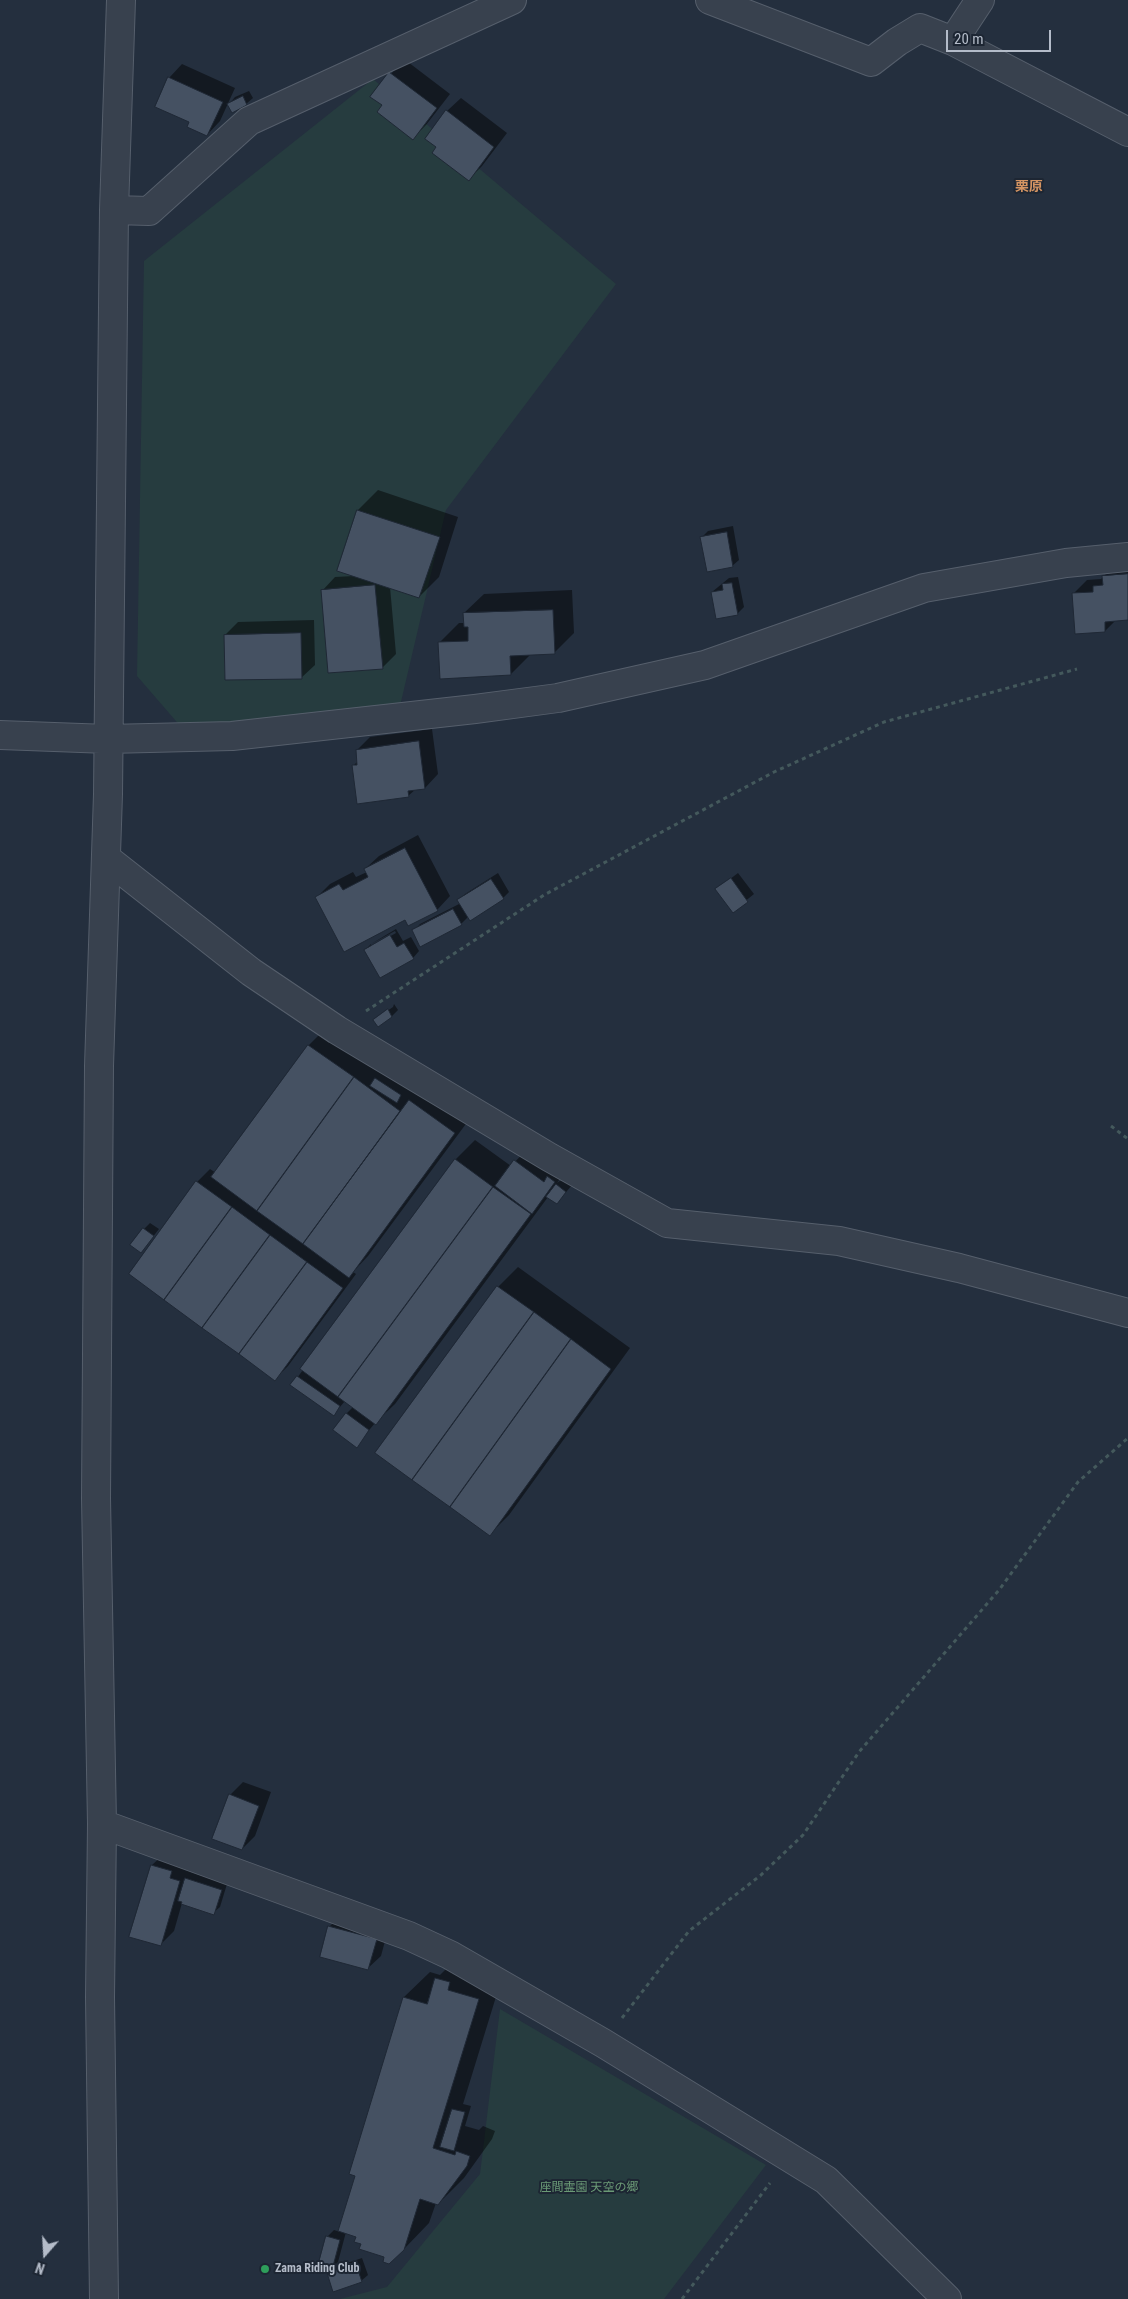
<!DOCTYPE html>
<meta charset="utf-8">
<style>
body{margin:0}
#map{position:relative;width:1128px;height:2299px;overflow:hidden;background:#242f3e;font-family:"Roboto Condensed",sans-serif}
canvas{display:block}
.north{position:absolute;left:20px;top:2229px;width:50px;height:50px;-webkit-text-stroke:4px #1d2633;paint-order:stroke;rotate:199deg;font-size:14px;font-weight:700;line-height:20px;text-align:center;color:#b4bcc9}
.north::after{content:'';display:block;margin:auto;width:18px;height:22px;background:#b4bcc9;clip-path:polygon(50% 0,100% 100%,50% 72%,0 100%)}
.scale{position:absolute;left:946px;top:30px;width:105px;height:22px;box-sizing:border-box;border:2px solid #b4bcc9;border-top:0;padding-left:6px;font-size:15px;line-height:18px;white-space:nowrap;color:#b4bcc9;-webkit-text-stroke:4px #1d2633;paint-order:stroke}
</style>
<div id="map">
<canvas width="1128" height="2299"></canvas>
<div class="north">N</div>
<div class="scale">20 m</div>
</div>
<script>
const ctx = document.querySelector('canvas').getContext('2d');
ctx.lineJoin = 'round';
function paint(path, color) {
  ctx.fillStyle = color;
  ctx.fill(path, 'evenodd');
}
function trace(path, color, width, dash) {
  ctx.strokeStyle = color;
  ctx.lineWidth = width;
  ctx.lineCap = dash ? 'butt' : 'round';
  ctx.setLineDash(dash || []);
  ctx.stroke(path);
}
function label(font, color, halo, rows, align = 'center') {
  ctx.font = font + ' "Roboto Condensed","Noto Sans JP",sans-serif';
  ctx.lineWidth = 4;
  ctx.setLineDash([]);
  ctx.textBaseline = 'middle';
  ctx.strokeStyle = halo;
  ctx.fillStyle = color;
  for (const [text, x, y, turn = 0] of rows) {
    ctx.save();
    ctx.translate(x, y);
    ctx.rotate((+turn || 0) * Math.PI / 180);
    ctx.textAlign = isNaN(turn) ? turn : align;
    if (halo) ctx.strokeText(text, 0, 0);
    ctx.fillText(text, 0, 0);
    ctx.restore();
  }
}
paint(new Path2D(`
 M373,79L616,284L446,510L400,706L182,728L137,676L144,261Z
 M500,2009L766,2165L664,2299H340L387,2287L480,2174Z`), '#263c3f');
paint(new Path2D(`
 M404,59L450,94L426,125L413,138L384,105L372,96Z
 M182,64L235,88L220,121L207,135L191,122L169,78Z
 M249,91L253,98L246,104H229L235,97Z
 M461,98L507,133L482,166L469,179L437,147L447,111Z
 M378,490L458,517L439,577L419,597L390,587L396,654L382,668L322,591L335,577L354,576L338,570L358,510Z
 M733,526L739,560L732,566L702,537L708,531Z
 M1128,562V619L1116,620L1105,631L1073,594L1087,580L1101,579L1117,563Z
 M738,577L744,607L737,614L712,592L729,578Z
 M572,590L574,633L554,653L531,654L511,674L439,643L459,623H465L464,613L484,594Z
 M314,620L315,665L301,678L225,635L238,622Z
 M432,729L438,774L425,788L416,789L408,796L353,766L358,761L357,750L370,737Z
 M418,835L450,896L437,910L406,919L317,897L330,884L353,872L356,877L367,872L365,869L379,856Z
 M498,873L509,892L503,898L469,916L461,924L414,931L420,924L461,903L459,901L465,894Z
 M738,873L754,894L733,911L717,889Z
 M396,929L403,941L411,937L419,951L413,958L365,950L371,944V947L396,933L395,931L371,944Z
 M394,1004L398,1010L392,1016L374,1020L393,1007Z
 M328,1026L474,1113L368,1256L353,1272L356,1274L288,1366L275,1379L197,1182L210,1169L216,1173L309,1045Z
 M475,1140L511,1166L529,1147L568,1168L557,1183L564,1178L572,1185L557,1203L548,1197L395,1404L375,1423L356,1446L347,1413L353,1407L345,1401L334,1414L292,1385L455,1160Z
 M150,1223L159,1229L141,1252L144,1229Z
 M518,1267L630,1348L509,1515L490,1534L498,1287Z
 M243,1782L271,1792L255,1836L242,1849L230,1795Z
 M166,1852L193,1867L191,1872L227,1884L220,1907L213,1913L182,1903L174,1931L160,1945L131,1936L152,1865Z
 M343,1913L389,1926L381,1956L367,1969L321,1956L330,1926Z
 M462,1953L503,1974L463,2104L471,2106L465,2126L479,2130L483,2126L495,2131L492,2139L464,2178L438,2204L436,2203L429,2223L404,2249L386,2256L362,2243L357,2236L346,2232L338,2262L332,2268L362,2258L368,2275L361,2281L328,2274L333,2269L320,2265L327,2237L334,2230L340,2232L357,2176L350,2173L404,1997L430,1972L440,1975Z`), '#0007');
const building = new Path2D(`
 M389,72L437,108L413,140L377,112L382,105L370,97Z
 M168,77L223,102L207,136L187,127L189,122L155,107Z
 M243,96L247,105L232,113L227,104Z
 M446,110L494,147L469,181L432,153L436,147L425,139Z
 M357,510L440,537L419,598L337,571Z
 M727,532L733,567L707,572L700,537Z
 M1128,574V620L1105,622V632L1075,634L1072,593L1093,592V586L1103,585L1102,576Z
 M732,583L738,615L716,619L711,592L723,590L722,584Z
 M375,585L383,669L328,673L321,590Z
 M553,610L555,654L510,656L511,675L440,679L438,642L468,641V627H464L463,613Z
 M301,633L302,679L225,680L224,635Z
 M419,741L425,789L408,791L409,797L357,804L352,765H357L356,750Z
 M405,848L438,911L408,926L405,920L344,952L315,897L339,884L343,890L368,877L364,869Z
 M731,878L748,902L733,913L715,889Z
 M491,879L504,899L470,921L457,900Z
 M453,909L462,925L420,947L412,930Z
 M390,935L397,947L404,943L414,959L380,978L364,950Z
 M388,1009L392,1017L378,1027L373,1020Z
 M308,1045L354,1077L257,1211L211,1177Z
 M354,1077L400,1111L303,1244L257,1211Z
 M375,1078L401,1095L397,1103L370,1086Z
 M409,1100L455,1133L349,1278L303,1244Z
 M455,1159L493,1187L338,1397L300,1369Z
 M514,1160L544,1182L547,1176L555,1182L532,1214L495,1186Z
 M196,1181L232,1207L164,1300L129,1274Z
 M556,1184L566,1192L557,1204L546,1197Z
 M493,1187L531,1214L376,1425L338,1397Z
 M232,1207L270,1235L202,1328L164,1300Z
 M143,1228L154,1236L141,1253L130,1245Z
 M270,1235L307,1262L239,1354L202,1328Z
 M307,1262L343,1288L275,1381L239,1354Z
 M497,1286L534,1312L412,1480L375,1453Z
 M534,1312L571,1339L450,1507L412,1480Z
 M571,1339L611,1369L490,1536L450,1507Z
 M297,1376L340,1406L334,1416L290,1385Z
 M346,1413L369,1430L357,1448L333,1430Z
 M229,1794L259,1806L242,1850L212,1839Z
 M151,1865L172,1871L170,1878L180,1881L161,1946L129,1937Z
 M185,1878L222,1890L214,1915L181,1904L182,1902L178,1901Z
 M328,1926L377,1939L368,1970L320,1957Z
 M435,1978L450,1982L448,1990L479,1999L433,2148L455,2155L456,2151L470,2156L467,2166L438,2205L420,2199L404,2250L389,2264L383,2262L384,2257L359,2249L361,2244L354,2242L356,2237L338,2231L355,2176L349,2174L403,1997L427,2004Z
 M452,2109L465,2112L454,2151L440,2147Z
 M326,2236L340,2240L332,2270L318,2266Z
 M356,2264L362,2282L333,2292L327,2273Z`);
paint(building, '#455162');
trace(building, '#1f2835', 1);
const minor = new Path2D(`
 M710,0L871,62L897,42L920,28L953,41L1128,132
 M953,41L980,0
 M114,210L149,211L249,121L512,0
 M0,735L108,739L232,736L475,709L558,698L705,665L924,588L1066,563L1128,557
 M106,858L251,972L337,1030L549,1157L667,1223L839,1241L959,1268L1128,1313
 M102,1824L409,1936L450,1955L603,2043L826,2180L947,2299
 M104,2299L100,1997L102,1824L96,1498L99,1066L108,794L114,210L121,0`);
trace(minor, '#565f6c', 30);
trace(new Path2D(`
 M366,1011L544,895L774,772L884,722L1077,669
 M1111,1126L1128,1139
 M622,2018L689,1931L761,1875L803,1835L859,1752L999,1590L1078,1482L1128,1438
 M682,2299L770,2183`), '#44595c', 3, [4, 4]);
trace(minor, '#38414e', 28);
for (const [x, y, r, color] of [
 [265,2269,5,"#2e9e5b"]
]) {
  const dot = new Path2D();
  dot.arc(x, y, r, 0, 2 * Math.PI);
  ctx.fillStyle = color;
  ctx.fill(dot);
  trace(dot, '#1d2633', 2);
}
label('12px', '#6b9a76', '#1d2633', [
 ["座間霊園 天空の郷",589,2188]
]);
label('bold 12px', '#b4bcc9', '#1d2633', [
 ["Zama Riding Club",275,2269]
], 'left');
label('bold 14px', '#d59563', '#1d2633', [
 ["栗原",1029,187]
]);
</script>
